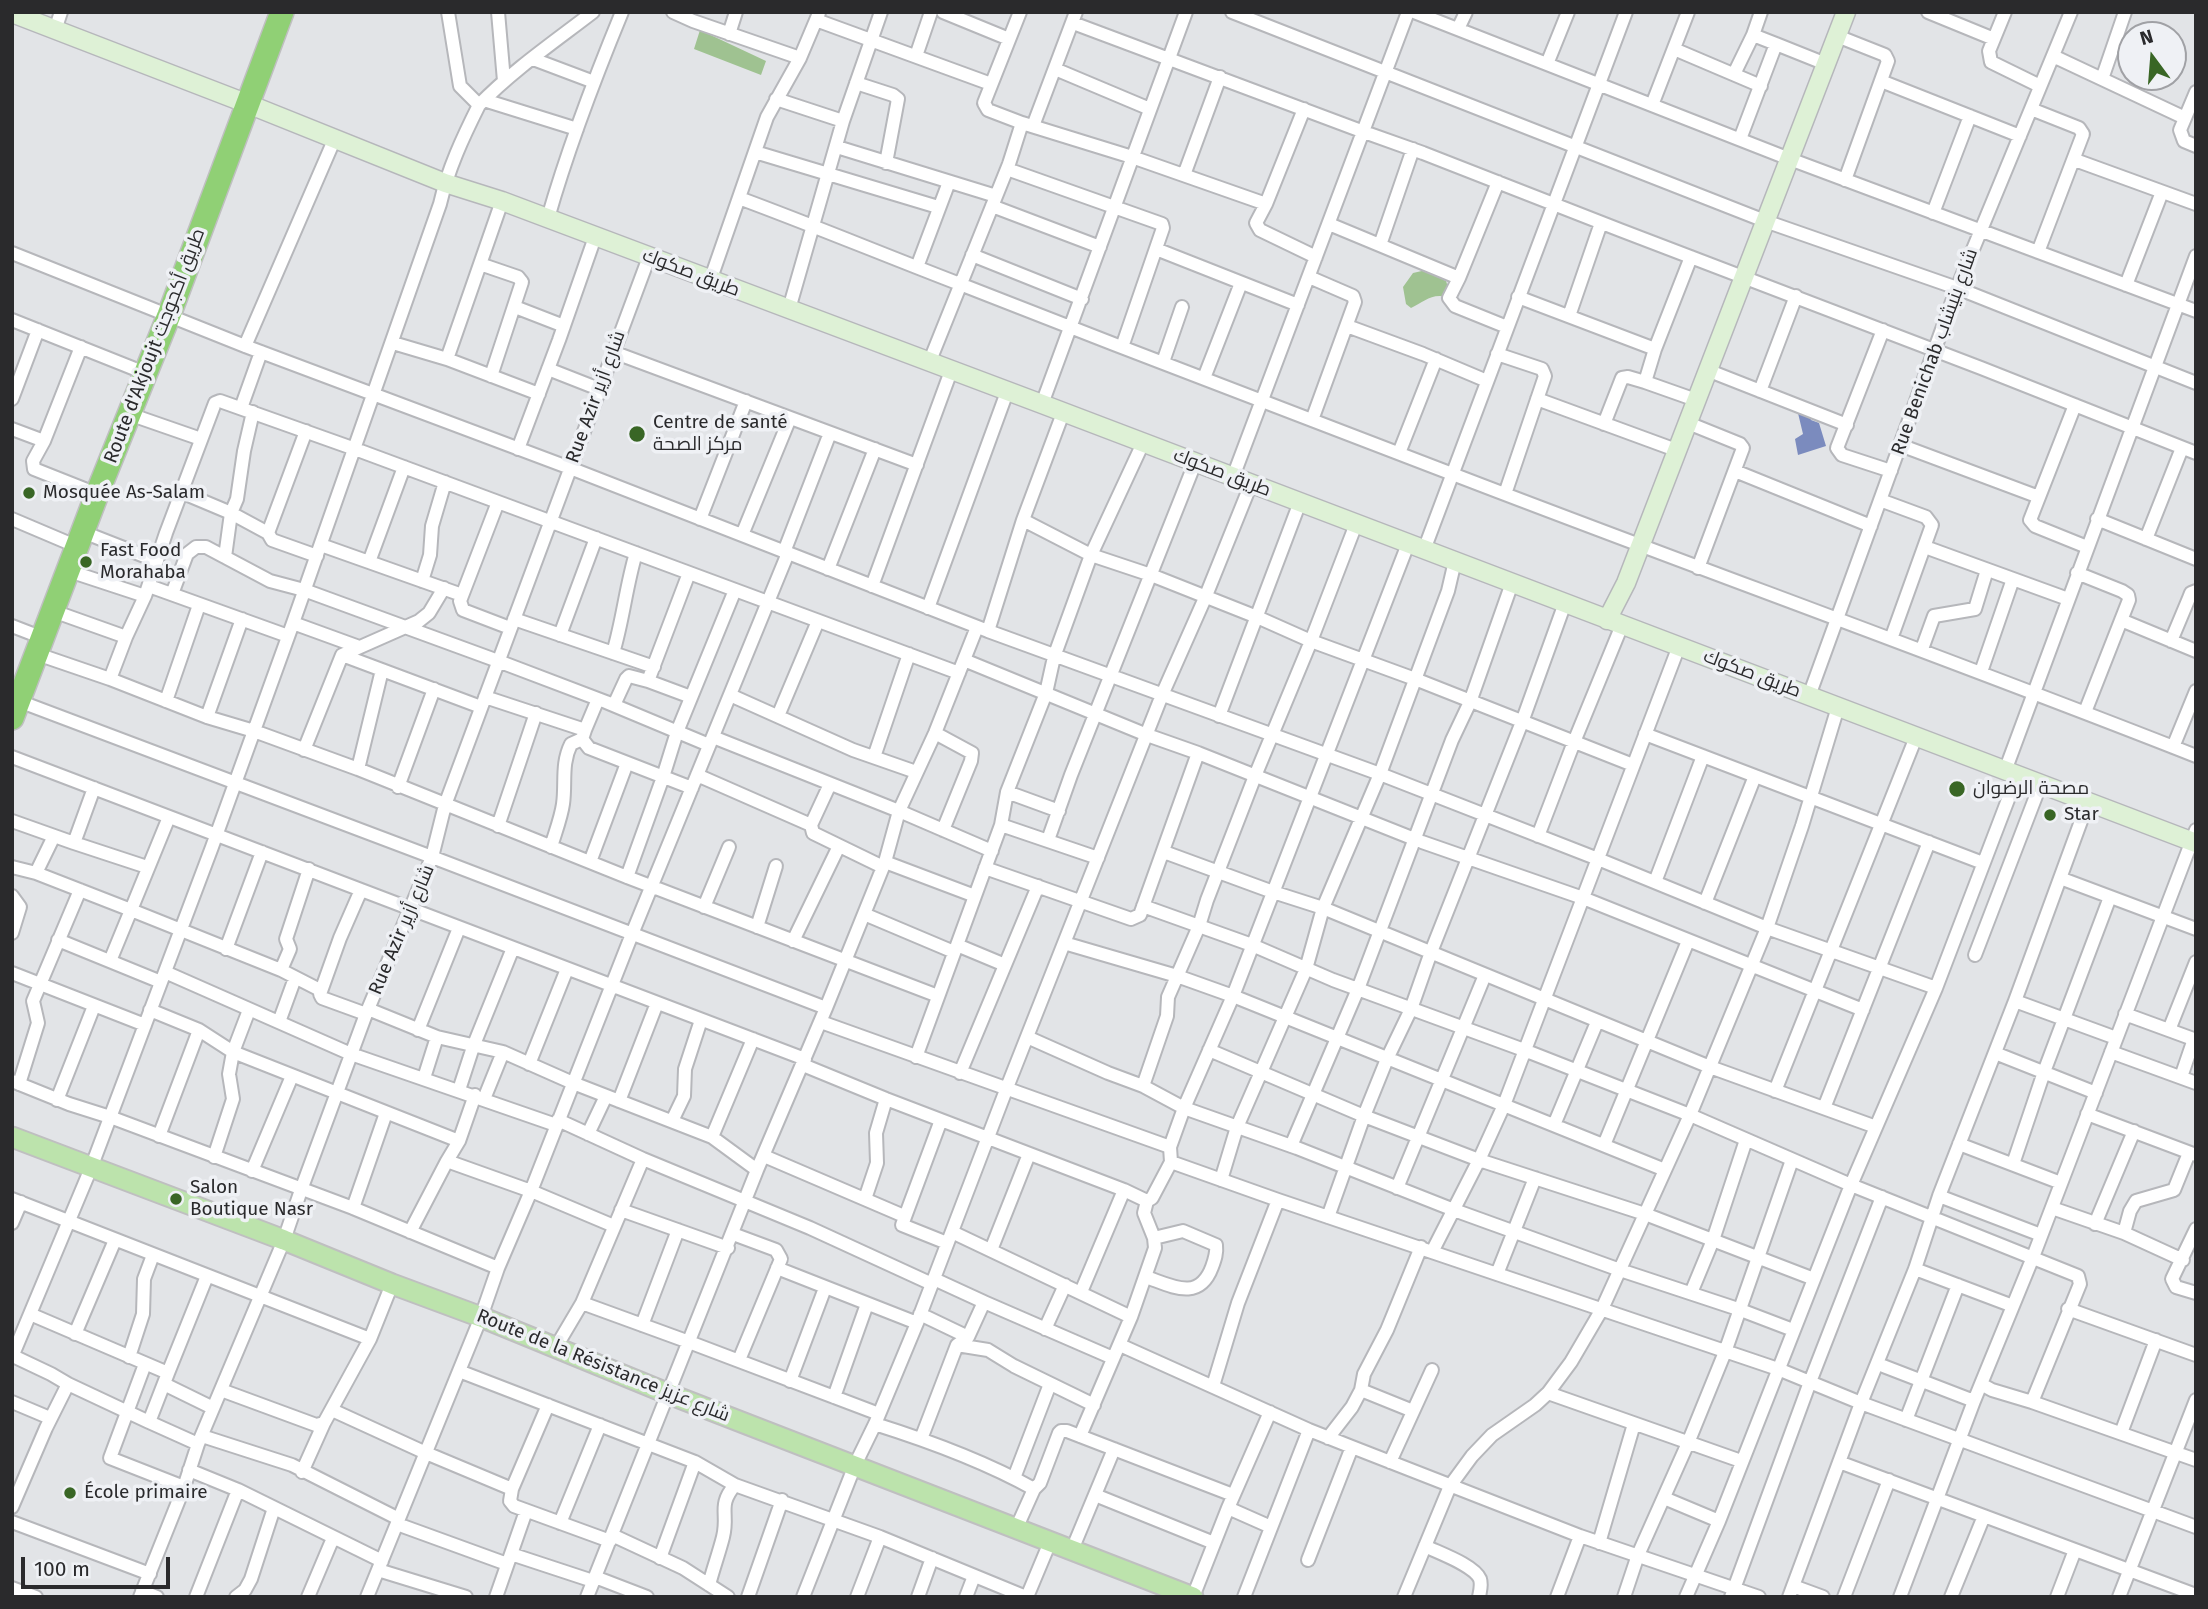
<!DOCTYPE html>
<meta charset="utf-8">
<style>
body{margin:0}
#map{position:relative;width:2208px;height:1609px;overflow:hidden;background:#e2e4e7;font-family:"Fira Sans",sans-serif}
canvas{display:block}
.frame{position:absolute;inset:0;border:14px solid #2a2a2c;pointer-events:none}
.north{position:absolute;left:2117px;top:21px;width:70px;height:70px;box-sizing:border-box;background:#eff1f5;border:2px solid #a0a1a5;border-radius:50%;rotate:344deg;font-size:19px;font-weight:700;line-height:28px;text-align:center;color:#2a2a2c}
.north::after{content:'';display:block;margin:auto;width:24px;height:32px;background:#396625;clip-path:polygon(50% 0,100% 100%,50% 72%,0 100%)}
.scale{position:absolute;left:21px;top:1557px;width:149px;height:32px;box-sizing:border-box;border:4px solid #2a2a2c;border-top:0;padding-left:9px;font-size:21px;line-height:24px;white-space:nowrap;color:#2a2a2c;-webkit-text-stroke:5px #eff1f5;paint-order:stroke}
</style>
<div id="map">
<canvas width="2208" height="1609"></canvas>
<div class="frame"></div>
<div class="north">N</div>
<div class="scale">100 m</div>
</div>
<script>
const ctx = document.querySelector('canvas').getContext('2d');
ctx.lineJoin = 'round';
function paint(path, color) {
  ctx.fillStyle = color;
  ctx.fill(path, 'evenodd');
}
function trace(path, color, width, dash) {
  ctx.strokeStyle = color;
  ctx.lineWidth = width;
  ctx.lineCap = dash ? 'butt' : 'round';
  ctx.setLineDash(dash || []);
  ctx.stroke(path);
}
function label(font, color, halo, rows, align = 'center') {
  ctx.font = font + ' "Fira Sans",Cairo,sans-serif';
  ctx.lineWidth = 7;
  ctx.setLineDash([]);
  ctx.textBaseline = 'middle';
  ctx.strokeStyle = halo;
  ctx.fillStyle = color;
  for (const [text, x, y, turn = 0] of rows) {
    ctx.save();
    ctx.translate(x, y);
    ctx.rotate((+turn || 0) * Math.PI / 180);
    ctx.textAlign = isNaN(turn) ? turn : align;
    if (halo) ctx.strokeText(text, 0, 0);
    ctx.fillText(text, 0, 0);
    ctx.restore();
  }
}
paint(new Path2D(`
 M700,30L766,61L761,75L694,49Z
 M1426,270L1446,281L1449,290L1447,297C1431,293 1424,302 1411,308L1406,304L1403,287L1413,273Z`), '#9fc291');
paint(new Path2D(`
 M1797,409L1808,411L1811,420L1819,423L1826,446L1798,455L1795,439L1803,434Z`), '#7b8bbe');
const street = new Path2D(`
 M448,12L460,86L479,105
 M498,12L504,81
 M673,12L693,21L800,58L767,117L710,281
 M943,12L1009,39
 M1020,12L984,103L988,110L1022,123
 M1232,12L1765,221L1957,288L2196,383
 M1414,12L1787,158L2196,311
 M1761,12L1753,35L1776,44
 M1928,12L1994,39
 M2005,12L1989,51L1991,62L2040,86
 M816,20L991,84
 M1073,23L1364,132L1423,153L1620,230L1981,368L2196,453
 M1458,29L1466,12
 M55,30L61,12
 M729,34L736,12
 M1837,36L1885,55L1888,61L1845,180
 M1674,49L1761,86
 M916,56L931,12
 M2053,56L2185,118
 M800,58L819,13
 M533,59L594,82
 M1547,64L1568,12
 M1055,69L1150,109
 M1734,74L1753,35
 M2102,79L2125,12
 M1881,81L2020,136
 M856,83L893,95L898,99L886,163
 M2196,92L2180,130L2184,141L2196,146
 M776,99L843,121
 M484,100L577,129
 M1652,105L1688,12
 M1304,109L1266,204L1256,223L1260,230L1316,257
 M2031,109L2079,128L2083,134L2038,252
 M1033,126L1076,12
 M1740,139L1776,44L1826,64
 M837,147L996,196
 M755,152L938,207
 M2075,160L2196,204
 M1007,169L1162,224L1163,228L1122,347
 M1184,175L1220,77
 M1498,182L1459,278L1449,298L1455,306L1507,327
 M739,198C815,226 889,257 965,286C1128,350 1292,413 1455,475C1702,570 1950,659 2196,756
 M992,206L1100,247
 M1933,213L1970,116
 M548,218C568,148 594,80 622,12
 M1329,224L1459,278
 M1380,245L1413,149
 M1156,249L1298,305
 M12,253L245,346L570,468L988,631L1023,520L1063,413
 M972,255L1082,299
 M1691,257L1655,349L1645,382L1696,400
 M480,264L518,277L522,282L491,376
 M917,267L949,182
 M1309,277L1353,296L1355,302L1312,420
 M2126,285L2162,192
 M1518,297L1655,349
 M515,307L564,326
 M789,309L843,121L881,12
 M1569,316L1601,223
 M12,320L145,373
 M1347,326L1423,354L1487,381
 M1883,330L1837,448L1842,455L1891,471
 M393,343L447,359L502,201
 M245,346L335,138
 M81,347L44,441L33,461L34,469L97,494
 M613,352L917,465
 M1497,354L1542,369L1545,376L1505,494
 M447,359L539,394
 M1163,362L1182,307
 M929,363L1009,164L1022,123L1132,157L1266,204
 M548,369L599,389
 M1707,370L1847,425
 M1204,378L1241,283
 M1760,391L1796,296
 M12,399L38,330
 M1537,399L1676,450
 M1042,404L1186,12
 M2075,405L2030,520L2035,526L2087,547
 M241,408L261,352
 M129,414L201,439
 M1688,423L1740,444L1743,448L1698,568
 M1604,424L1622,378L1628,377L1645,382
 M12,429L44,441
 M306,431L268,533L272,540L317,556
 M1900,445L2039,497
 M518,449L559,340L595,237
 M1399,453L1436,359
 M1735,471L1871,526
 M1233,477L1408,12
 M181,492L231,513L268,533
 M1880,500L1926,517L1932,525L1891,639
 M498,502L460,601L463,610L510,628
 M12,519L78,547
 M700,519L746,401
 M2097,519L2196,559
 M1023,520L1091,555L1151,575L1257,617L1311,641L1415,679L1633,765
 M83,532L157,561
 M742,535L790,418
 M2146,539L2182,448
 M321,545L462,595
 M1925,547L2068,599
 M1424,550L1626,12
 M784,552L830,433
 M225,557L231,513L237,499L244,451L253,412
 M369,562L404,467
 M828,569L875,449
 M69,571L145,596
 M689,573L648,681L691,697
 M2077,573L2122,591L2128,595L2129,600L2085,712
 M422,581L430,555L432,526L445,482
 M149,586L288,636
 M872,586L951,371
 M172,594L187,554L196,547H206L270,581L304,590L498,661L606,702L709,745
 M928,608L1007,392
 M53,611L126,637
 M514,619L654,667
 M2121,620L2196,651
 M293,623L359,647
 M12,626L43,638
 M988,631L1380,774L1598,859L1767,928L1936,988
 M560,635L596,538
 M2171,641L2189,598L2191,593L2196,591
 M1922,649L1934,616L1975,609L1987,570
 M613,653C623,620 626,586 636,553
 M37,654L110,679L207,717L254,731L358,769L627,877L938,996
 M342,655L481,707
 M964,660L1147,735L1198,753L1422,842L1583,898L1863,1010
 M1981,672L2013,579
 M110,679L126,637L145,596L166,533L215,403L220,401L355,449L959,673
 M730,695L853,750L916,772
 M1809,696L1957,288L2071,12
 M485,697L585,730L582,739L589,748L692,788
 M16,700L432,857L826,1008
 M166,701L199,605
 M614,705L626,679L629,676L648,681
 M778,716L818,621
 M1219,716L1300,502
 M207,717L242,619
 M585,730L598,699
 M935,733L972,753L971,761L943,830
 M1645,734L1983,863
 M713,737L899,811L992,851
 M2173,747L2196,691
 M304,750L342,655L419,621L429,613L444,588
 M12,757L805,1059
 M874,757L909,654
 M358,769L382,670
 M2005,771L2196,256
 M697,775L811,825
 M830,784L811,825L813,833L883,867
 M398,787L434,689
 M94,788L74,843L147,867
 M1007,792L1059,811
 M169,817L131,910L281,970L320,990
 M12,821L74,843
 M1001,825L1098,858
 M498,826L536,713
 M54,836L36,873L131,910L110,961
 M1538,836L1574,742L1622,625
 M1048,840L1071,775L1195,463
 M551,847C555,833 561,818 563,804C566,783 561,764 571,744L582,739
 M1164,852L1273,892L1323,908L1710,1067L1876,1127
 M590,862L627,763
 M885,862L975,896
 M12,867L36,873
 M985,868L1131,919L1140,915L1198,753
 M627,877L663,777L677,732L735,590
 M2060,878L2196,929
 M1655,882L1703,756
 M361,890L340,938L320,994L322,998L366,1014
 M12,896L20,907L12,933
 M1705,903L1755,776
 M1143,906L1252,945L1333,980L1524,1050L1626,1090L1690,1115L1851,1185L2078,1276L2080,1284L2032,1402
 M704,907L729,847
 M864,914L954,952
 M757,927L776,866
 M58,940L161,982
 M793,941L839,846
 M1064,943L1177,976L1233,996L1665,1170
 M957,945L1005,965
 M226,949L262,852
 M1975,955L2041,783
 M281,970L290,949L286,939L309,869
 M165,972L351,1054L556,1125
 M12,973L145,1025
 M2015,1001L2116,1038
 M368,1009L437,1037L503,1052L573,1083L712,1137L757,1170
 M150,1010L199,1030L233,1052L459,1141L447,1161L531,1191L614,1226
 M2125,1014L2196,1040
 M279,1022L295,978
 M821,1022L1170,1147
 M418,1030L459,928
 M2169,1030L2196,962
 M1027,1037L1108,1073L1143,1086L1184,1108L1297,1148L1454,1210L1620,1270L1738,1309L1793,1330
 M1209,1050L1364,1116L1387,1059L1411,1009L1431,952L1522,722L1565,603
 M2111,1052L2196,1083
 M1995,1053L2096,1093
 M916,1057L1001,825L1007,792L1046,693L1054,657L1091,555L1143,443
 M529,1064L567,969
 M803,1065L886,1099L1124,1190L1147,1201
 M960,1073L1038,886
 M2181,1077L2194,1039
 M424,1078L437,1037
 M12,1081L69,1104L110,1117L353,1208L498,1268
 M19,1084L38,1023L33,1001L80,890
 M1143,1086L1167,1016L1168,997L1199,926L1207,900L1255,776L1311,641L1356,524
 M459,1090L473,1047L513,948
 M1775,1091L1916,737
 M484,1099L503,1052
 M57,1100L94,1006
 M619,1101L657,1003
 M1824,1108L1929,842
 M2087,1114L2196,1155
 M558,1120L643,1159L810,1228L932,1284
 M941,1120L902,1225L947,1243
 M672,1121L684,1096L685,1069L701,1020
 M1554,1125L1597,1022
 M588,1134L606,1096
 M159,1136L199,1030
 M712,1137L753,1039
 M459,1141L475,1095
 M1959,1144L2061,1183
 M1604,1145L1688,941
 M1291,1146L1358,989L1452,740L1470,702L1512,583
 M764,1156L904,1216
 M214,1157L233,1099L229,1074L233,1052L249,1010
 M1171,1162L1278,1200L1778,1369L1861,1403L2196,1527
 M2013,1164L2044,1072L2110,897
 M252,1171L292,1076
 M1221,1180L1237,1127L1306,969L1323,908L1380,774L1448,591L1455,561
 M1397,1188L1485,975
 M1939,1196L2041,1235
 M12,1199L370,1339
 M865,1199L877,1163L876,1133L886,1099
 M353,1208L386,1113
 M2052,1208L2124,1233L2183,1260
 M621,1210L728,1248
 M1328,1217L1364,1116L1479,1160L1645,1214L1814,1279
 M12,1223L21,1202
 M2095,1224L2134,1131
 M2196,1229L2172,1279L2176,1287L2196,1293
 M410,1232L447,1161
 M952,1232L1131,1317
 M2124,1233L2130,1211L2136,1201L2174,1190L2189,1153
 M733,1234L776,1250L781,1259L739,1360
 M991,1250L1029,1154
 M1432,1252L1479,1160L1504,1105L1679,646
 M777,1268L917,1323
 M1915,1269L2013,1306
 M1497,1274L1535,1178
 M1146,1277C1172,1286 1199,1302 1212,1267C1215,1259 1217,1253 1216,1245L1183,1231L1154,1238
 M1081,1292L1124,1190
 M1691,1293L1713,1240L1746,1140
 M984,1302L1113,1358
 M582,1303L689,1342L879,1414
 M2068,1309L2196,1355
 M30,1314L168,1373L149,1422L198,1444
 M920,1314L968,1337
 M642,1325L678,1230
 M1045,1329L1065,1285
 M75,1334L115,1240
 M957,1345L988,1350L1014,1366L1094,1405
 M1120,1345L1309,1430L1352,1447L1580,1536L1759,1597
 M556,1347L582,1303L643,1159
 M12,1357L91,1168L212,847L293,623L440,204C448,169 463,137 479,105C513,70 554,42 593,12
 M129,1357L143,1314L144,1279L153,1255
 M145,1364L110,1458L184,1487
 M1878,1364L1974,1401
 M459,1371L695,1462L735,1485L880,1537L1026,1597
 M168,1373L207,1276
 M790,1381L825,1288
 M68,1384L149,1422
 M164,1384L213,1408
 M1981,1384L1992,1390L2032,1402L2196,1460
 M1213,1386L1238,1303L1278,1200
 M221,1390L316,1425L324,1423L370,1339L392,1284
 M1361,1390L1413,1411
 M1548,1393L1741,1461
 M834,1397L867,1304
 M12,1402L50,1418
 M548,1405L512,1489L510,1501L514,1506L610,1541
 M332,1410L426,1453L512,1489
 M1906,1420L1958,1285
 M875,1424C929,1441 984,1461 1034,1489
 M2121,1433L2156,1340
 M202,1436L292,1465L399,1519
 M1080,1436L1131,1317L1155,1248L1154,1238L1144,1213L1147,1201L1152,1198L1171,1162L1170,1147L1184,1108L1233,996L1408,544
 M1328,1438L1352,1407L1361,1390L1364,1374L1387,1330L1421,1247
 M921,1439L957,1345L968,1337L984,1302L934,1279
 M1390,1462L1432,1370
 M1839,1462L2196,1595
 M189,1470L238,1490L382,1561
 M302,1472L324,1423
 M1014,1478L1050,1384
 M1095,1495L1214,1543
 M1664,1498L1719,1521
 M12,1507L46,1428L68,1384L51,1374L13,1356
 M1228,1508L1271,1527
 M12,1522L150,1574
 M560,1523L600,1425
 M397,1524L507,1564
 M1016,1529L1034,1489L1040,1483L1059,1433L1061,1431H1067L1233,1495
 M612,1535L683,1568L728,1597
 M1599,1543L1634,1424
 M1425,1546C1439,1553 1474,1565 1480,1579C1482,1585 1480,1591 1479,1597
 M1072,1550L1114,1449
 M511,1554L593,1581
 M660,1558L695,1462
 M1308,1560L1352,1447
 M378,1570L466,1597
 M595,1577L647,1597
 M709,1585C713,1569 719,1553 723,1537C729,1513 717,1506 735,1485
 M1793,1586L1823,1597
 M12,1588L36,1597
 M142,1591L157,1597
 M140,1597L184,1487L198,1444L284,1240L301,1190L366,1014L432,857L445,805L649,257
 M196,1597L238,1490
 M236,1597L245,1590L251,1579L274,1508
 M308,1597L333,1538
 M367,1597L481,1317L498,1268L531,1191L632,934L788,553
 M496,1597L526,1511
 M587,1597L757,1170L826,1008L885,862L899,811L935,733L977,627
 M748,1597L782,1500
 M803,1597L855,1465L875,1424L917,1323L1006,1090L1162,695L1205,598L1251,484
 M857,1597L880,1537
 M918,1597L932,1558
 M966,1597L974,1576
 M1027,1597L1050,1542
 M1193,1597L1228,1508L1270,1412
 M1244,1597L1309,1430
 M1404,1597L1450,1486L1472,1456L1492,1435L1535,1405L1548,1393L1571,1362L1602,1309L1690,1115L1767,928L1802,826L1838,707
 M1557,1597L1580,1536
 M1624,1597L1638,1555L1688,1443L1725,1352L1792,1160
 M1686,1597L1719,1521L1851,1185L1936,988L2017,776
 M1731,1597L1810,1382L1882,1197
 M1789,1597L1861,1403L1915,1269L1939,1196L2015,1001L2088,802
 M1844,1597L1889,1480
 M1900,1597L1974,1401L2033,1257L2196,830
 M1951,1597L1984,1516
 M2057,1597L2075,1550
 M2119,1597L2196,1400`);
const secondary = new Path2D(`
 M12,13L248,104L445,183L502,201L1042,404L2196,843
 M1607,620L1626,583L1846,12`);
const primary = new Path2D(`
 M12,1137L284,1240L392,1284L481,1317L669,1394L1193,1597`);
const highway = new Path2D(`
 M12,718L97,494L169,315L282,12`);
trace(street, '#b6b7bb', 16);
trace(secondary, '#b6b7bb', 21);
trace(primary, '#bfbfc0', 23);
trace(highway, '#bfbfc0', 26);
trace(street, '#fff', 12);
trace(secondary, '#def1d6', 18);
trace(primary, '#bce3ac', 19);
trace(highway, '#90d075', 23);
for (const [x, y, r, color] of [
 [637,434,9,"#396625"],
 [29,493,7,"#396625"],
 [86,562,7,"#396625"],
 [1957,789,9,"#396625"],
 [2050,815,7,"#396625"],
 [176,1199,7,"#396625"],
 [70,1493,7,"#396625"]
]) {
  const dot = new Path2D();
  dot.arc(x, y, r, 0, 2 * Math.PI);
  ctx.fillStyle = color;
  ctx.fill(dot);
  trace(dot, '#eff1f5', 2.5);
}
label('19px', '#2a2a2c', '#eff1f5', [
 ["طريق صكوك",691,273,21],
 ["Route d'Akjoujt طريق أكجوجت",155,346,-69],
 ["Rue Benichab شارع بنيشاب",1935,352,-70],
 ["Rue Azir شارع أزير",596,397,-70],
 ["طريق صكوك",1222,473,21],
 ["طريق صكوك",1752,674,21],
 ["Rue Azir شارع أزير",402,930,-67],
 ["Route de la Résistance شارع عزيز",603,1366,22]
]);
label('19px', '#2a2a2c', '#eff1f5', [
 ["Centre de santé",653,423],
 ["مركز الصحة",653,445],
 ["Mosquée As-Salam",43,493],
 ["Fast Food",100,551],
 ["Morahaba",100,573],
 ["مصحة الرضوان",1973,789],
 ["Star",2064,815],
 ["Salon",190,1188],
 ["Boutique Nasr",190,1210],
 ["École primaire",84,1493]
], 'left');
</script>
